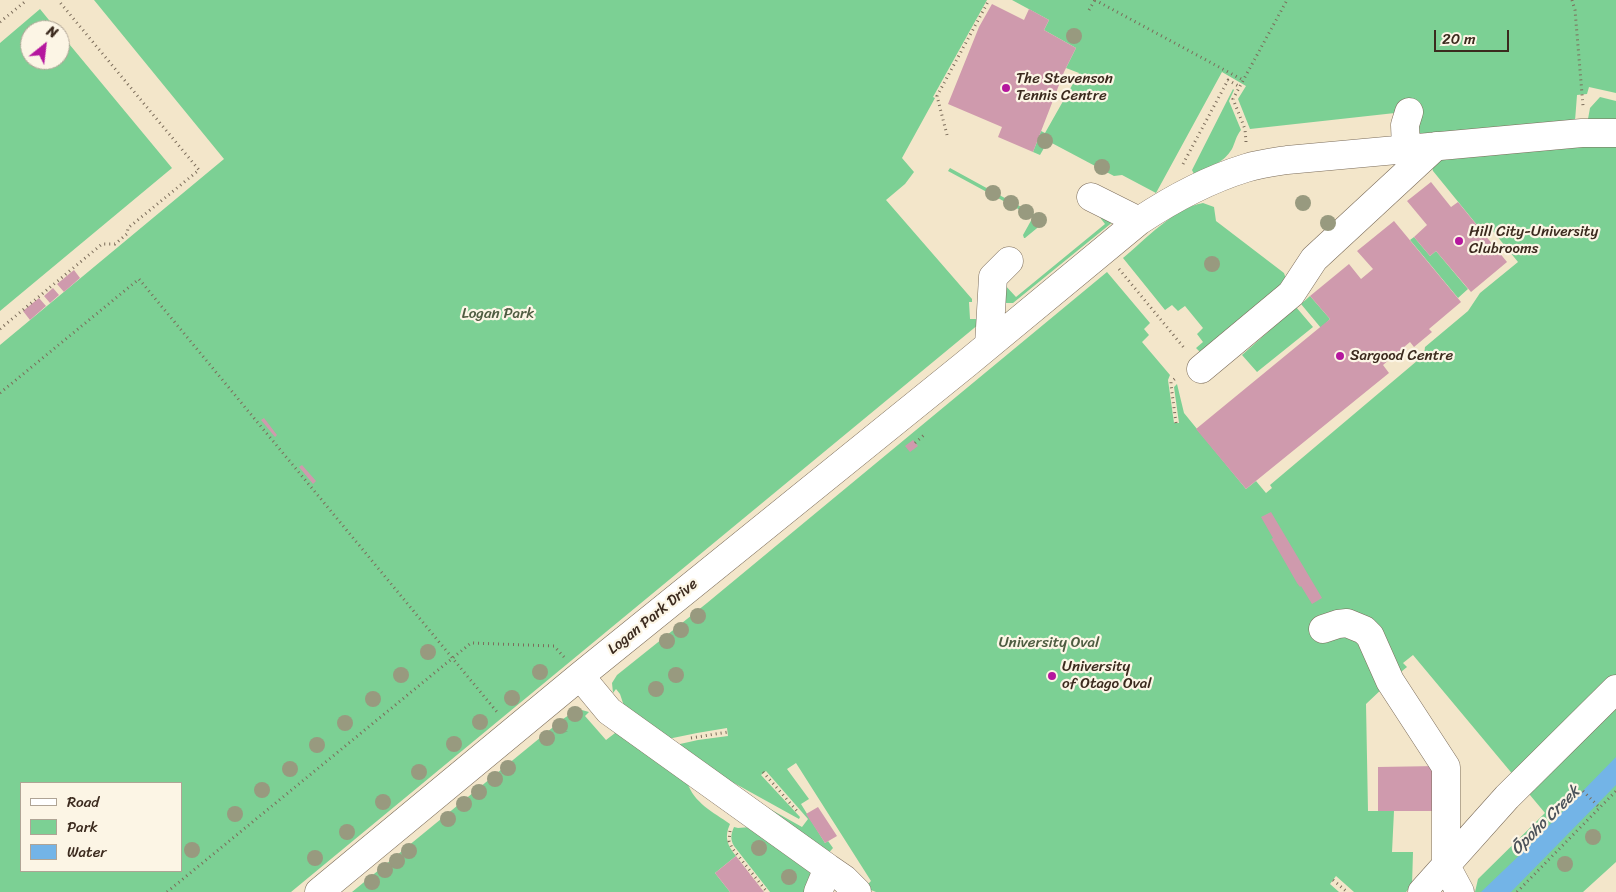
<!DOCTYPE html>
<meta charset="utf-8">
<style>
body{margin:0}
#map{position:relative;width:1616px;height:892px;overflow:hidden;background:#f3e6ca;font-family:Sriracha,sans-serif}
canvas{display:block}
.legend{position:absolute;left:20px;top:782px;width:162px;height:90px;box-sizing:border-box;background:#fcf5e5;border:1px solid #afa495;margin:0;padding:6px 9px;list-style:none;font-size:15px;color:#3b2a1e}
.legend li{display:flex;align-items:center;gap:10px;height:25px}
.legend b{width:25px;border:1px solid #afa495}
.north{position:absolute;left:20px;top:20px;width:50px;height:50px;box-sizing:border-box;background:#fcf5e5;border:1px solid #afa495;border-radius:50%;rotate:29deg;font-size:14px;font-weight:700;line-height:20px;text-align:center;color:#3b2a1e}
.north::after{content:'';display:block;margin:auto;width:18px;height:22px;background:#b5179e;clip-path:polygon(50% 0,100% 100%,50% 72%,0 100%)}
.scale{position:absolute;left:1434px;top:30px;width:75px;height:22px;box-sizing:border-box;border:2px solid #3b2a1e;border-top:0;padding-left:6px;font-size:15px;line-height:18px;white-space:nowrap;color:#3b2a1e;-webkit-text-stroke:4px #fcf5e5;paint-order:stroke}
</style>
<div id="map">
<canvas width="1616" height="892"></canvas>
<ul class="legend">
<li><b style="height:6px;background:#fff"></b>Road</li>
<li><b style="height:14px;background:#7cd094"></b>Park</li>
<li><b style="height:14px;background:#73b4e7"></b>Water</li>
</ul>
<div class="north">N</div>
<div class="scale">20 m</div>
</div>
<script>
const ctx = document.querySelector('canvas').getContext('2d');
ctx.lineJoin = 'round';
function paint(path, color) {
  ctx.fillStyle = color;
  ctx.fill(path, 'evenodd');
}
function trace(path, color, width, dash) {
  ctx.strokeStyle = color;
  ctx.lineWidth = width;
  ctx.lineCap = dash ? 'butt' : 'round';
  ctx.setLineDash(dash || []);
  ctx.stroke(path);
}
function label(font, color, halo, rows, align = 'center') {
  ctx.font = font + ' Sriracha,sans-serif';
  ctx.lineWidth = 4.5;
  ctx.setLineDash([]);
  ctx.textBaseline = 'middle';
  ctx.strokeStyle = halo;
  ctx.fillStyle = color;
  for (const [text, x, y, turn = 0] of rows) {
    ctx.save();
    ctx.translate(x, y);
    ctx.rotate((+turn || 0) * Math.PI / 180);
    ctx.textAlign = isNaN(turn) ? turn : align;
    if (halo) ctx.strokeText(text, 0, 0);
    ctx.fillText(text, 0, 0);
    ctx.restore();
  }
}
paint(new Path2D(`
 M94,0H987L933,97L935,98L902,158L914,172L905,184L886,200L972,299V302H969L970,319H980L979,324L291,892H0V345L224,159ZM21,783H181V871H21Z
 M1012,0H1616V93L1589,87L1587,94L1577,95L1575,121L1417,136L1404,112L1250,129L1238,99L1246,86L1222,72L1156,193L1122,175L1114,176L1048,141L1040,155L1033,152L1041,131L1045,133L1079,73L1066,68L1076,48L1044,30L1049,20Z
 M40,9L57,30H30V60H60V33L172,168L0,311V43Z
 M1233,89L1234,90L1229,101L1241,130C1236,136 1235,143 1232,149C1224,163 1208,168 1194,174L1192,170Z
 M1600,97L1616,101V119H1588L1590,108Z
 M1616,142V862L1583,892H1475L1478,879L1545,813L1413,655L1403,663L1407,667L1396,676L1353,633L1384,687L1366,704L1368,811H1394L1392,852H1413L1412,885L1406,892H1354L1336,876L1330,884L1339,892H876L871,890L868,884L871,881L796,763L787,769L809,799L801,804L825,843L828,841L833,848L826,856L738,791L802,827L808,819L766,771L761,775L800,817L799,819L734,783L729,788L671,746L698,740L728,736L727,728L697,733L663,740L627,715L620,694L616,689L613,693L612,683L617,675L707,603L1107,272L1150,323L1144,329L1149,335L1142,342L1170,375L1168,380L1174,423H1179L1174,387L1177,384L1184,413L1246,489L1256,481L1266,493L1272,488L1270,485L1424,355L1425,347L1468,311L1480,293L1518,262L1488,225H1477L1433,171L1430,159Z
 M950,168L1045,220L1042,224L1025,238H1024L1023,235L1033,217L948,171Z
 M1203,203L1214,207L1216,221L1284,273L1286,279L1282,284L1200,352L1196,348L1203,342L1197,334L1203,328L1185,306L1178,311L1172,305L1165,310L1123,258C1145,240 1174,208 1203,203Z
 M1095,211L1114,221L1013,303H999L1004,284L1016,297L1105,224Z
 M1414,237L1430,256L1436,251L1468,289L1458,298L1410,240Z
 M1310,296L1330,319L1321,328L1301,304Z
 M1296,307L1313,327L1257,372L1242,355Z
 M578,709L589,712L585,716L606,740L619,730L687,782C694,803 713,812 730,824C724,837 727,845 736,856L715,873L730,892H352L563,719Z
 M734,827L738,828L751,827L812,868L809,892H770L734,846C730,839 731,834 734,827Z`), '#7cd094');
paint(new Path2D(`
 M1616,757V785L1511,892H1481L1528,847Z`), '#73b4e7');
paint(new Path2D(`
 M992,4L1024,20L1029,9L1049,20L1044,30L1076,48L1064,72L1033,152L998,137L1002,127L948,104L979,27Z
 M1431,182L1451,207L1458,202L1507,262L1471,292L1436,251L1430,256L1414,237L1427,225L1407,201Z
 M1394,221L1461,302L1429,329L1432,332L1414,347L1410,342L1383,365L1389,373L1246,489L1196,429L1330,319L1310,296L1349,264L1361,279L1373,269L1357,251Z
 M74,270L80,278L64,292L57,284Z
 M53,288L59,295L50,303L44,296Z
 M39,298L46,306L30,320L23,311Z
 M264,418L277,435L275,437L261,420Z
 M913,440L918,446L910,452L905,446Z
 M302,465L316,481L313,484L299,467Z
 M1271,512L1322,598L1312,604L1301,586L1300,587L1297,583L1273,541L1271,539L1273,538L1261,517Z
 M1438,766V811H1378V767Z
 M818,807L837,836L825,843L806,814Z
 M736,856L764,892H730L715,873Z`), '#cf9aad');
const minor = new Path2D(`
 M1406,149L1405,125L1409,112
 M1091,197L1139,221
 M989,345L993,277L1009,261
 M1201,369L1291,294L1314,259L1436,146
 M1323,629L1338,624L1347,623L1364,630L1370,636L1390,681L1446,767V866L1460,892
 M580,676L609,711L828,868L818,892
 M828,868L844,879L857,892
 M319,892L580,676L966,364L1139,221C1172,199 1207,180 1246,168C1259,164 1274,162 1287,160L1582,133H1616
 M1422,892L1507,797L1616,689`);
trace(minor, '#7b6c5a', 29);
trace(new Path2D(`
 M1095,0L1243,80
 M1572,0L1575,10L1583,106
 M1089,10L1095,0
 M0,22L27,0
 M947,135L937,96L989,0
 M1246,142L1245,129L1233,99L1287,0
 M1183,164L1228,80L1240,87
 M1119,269L1185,349
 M0,329L102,244H115L127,234L128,228L199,170L58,0
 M0,393L139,279L497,712
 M1176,423L1171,385V382L1177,377
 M915,443L924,435
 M564,722L566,732
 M691,738L728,732
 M763,772L797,811
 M1583,791L1600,808
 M730,831L729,841L732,848L767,892
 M1333,880L1347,892
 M167,892L471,643L554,646L564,657
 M1517,892L1616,791`), '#7b6c5a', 3, [1, 4]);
trace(minor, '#fff', 28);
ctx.fillStyle = '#989a7f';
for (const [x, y] of [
 [1074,36],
 [1045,141],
 [1102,167],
 [993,193],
 [1011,203],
 [1303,203],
 [1026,212],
 [1039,220],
 [1328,223],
 [1212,264],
 [698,616],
 [681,630],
 [667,641],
 [428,652],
 [540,672],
 [401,675],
 [676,675],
 [656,689],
 [512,698],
 [373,699],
 [575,714],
 [480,722],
 [345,723],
 [560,726],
 [547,738],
 [454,744],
 [317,745],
 [508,768],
 [290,769],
 [419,772],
 [495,779],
 [262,790],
 [479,792],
 [383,802],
 [464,804],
 [235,814],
 [448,819],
 [347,832],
 [1593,837],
 [759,848],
 [192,850],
 [409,851],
 [315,858],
 [397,861],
 [1565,864],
 [385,870],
 [789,877],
 [372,882]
]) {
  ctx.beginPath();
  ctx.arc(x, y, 8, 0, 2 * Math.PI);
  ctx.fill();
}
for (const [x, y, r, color] of [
 [1006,88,5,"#b5179e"],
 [1459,241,5,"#b5179e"],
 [1340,356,5,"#b5179e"],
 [1052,676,5,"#b5179e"]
]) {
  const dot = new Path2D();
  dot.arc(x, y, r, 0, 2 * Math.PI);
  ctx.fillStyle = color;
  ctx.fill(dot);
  trace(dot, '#fcf5e5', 2);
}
label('15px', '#3b2a1e', '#fcf5e5', [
 ["The Stevenson",1016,79],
 ["Tennis Centre",1016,96],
 ["Hill City-University",1469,232],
 ["Clubrooms",1469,249],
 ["Sargood Centre",1350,356],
 ["University",1062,667],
 ["of Otago Oval",1062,684]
], 'left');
label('15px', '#4e5c41', '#fcf5e5', [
 ["Logan Park",498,314],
 ["University Oval",1049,643]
]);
label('15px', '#3b2a1e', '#fcf5e5', [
 ["Logan Park Drive",653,617,-39]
]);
label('italic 16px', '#4c535a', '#fcf5e5', [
 ["Ōpoho Creek",1546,821,-45]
]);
</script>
